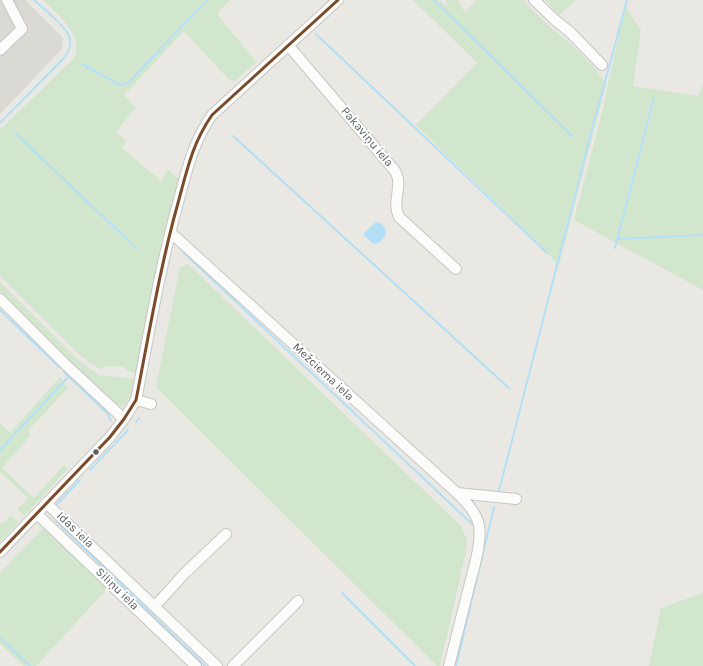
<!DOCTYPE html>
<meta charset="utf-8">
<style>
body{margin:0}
canvas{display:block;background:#e9e8e3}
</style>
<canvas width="703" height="666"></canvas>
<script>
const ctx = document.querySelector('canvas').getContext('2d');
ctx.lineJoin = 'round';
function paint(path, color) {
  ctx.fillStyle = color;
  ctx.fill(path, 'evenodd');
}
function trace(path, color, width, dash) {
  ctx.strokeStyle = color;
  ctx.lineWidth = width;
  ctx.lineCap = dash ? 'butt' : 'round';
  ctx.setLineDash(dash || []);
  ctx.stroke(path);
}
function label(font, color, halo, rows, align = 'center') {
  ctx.font = font + ' Karla,sans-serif';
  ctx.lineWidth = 4;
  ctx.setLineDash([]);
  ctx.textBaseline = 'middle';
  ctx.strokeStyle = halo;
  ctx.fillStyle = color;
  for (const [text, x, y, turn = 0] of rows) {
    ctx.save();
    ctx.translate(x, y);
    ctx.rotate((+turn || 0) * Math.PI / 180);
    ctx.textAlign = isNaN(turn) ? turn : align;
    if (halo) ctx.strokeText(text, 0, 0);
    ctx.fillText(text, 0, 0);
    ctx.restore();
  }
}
paint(new Path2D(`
 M0,0H25L63,38L62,49L0,114Z`), '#dad9d4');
paint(new Path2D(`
 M43,0H230L217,14L256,62L234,82L228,79L184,31L124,95L136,107L116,132L126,141L122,148L161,181L168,170L179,179L158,266L137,373L127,371L124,367L107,366L101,370L82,357L0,276V130L73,59C87,38 56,13 43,0Z
 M413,0H439L447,7L446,0H458L461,7L465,12L477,0H523C532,9 541,18 550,27C568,42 596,64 606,85L559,265L416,125L477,63Z
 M545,0H576L559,15Z
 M625,5L641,30L633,86L698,96L703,85V290L574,220L602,113Z
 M188,264L461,526L467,540L465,556L440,666H437L156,387L180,267Z
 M0,282L78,360L99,375L135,379L132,394L125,405L119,406L112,402L0,292Z
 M60,377L68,388L28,431L31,435L2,468L34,498L64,465L68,469L24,516L17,509L28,498L0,472V423L10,433Z
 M11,515L18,522L0,542V523L2,524Z
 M43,528L108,588L36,666H24L0,644V573Z
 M703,593V666H649L661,608Z`), '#d2e6ce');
paint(new Path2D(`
 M376,222L381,223L385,228L386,235L380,242L374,244L365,237L364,233Z`), '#b4e0f7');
trace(new Path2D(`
 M434,0L573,137
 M316,34L547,253
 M82,64L120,85L128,83L207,0
 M0,123L65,57C69,51 72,44 69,36C65,26 43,8 34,0
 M15,133L136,248
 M233,136L510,389
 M617,239L703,235
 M615,248L654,98
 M183,252L472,524
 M0,310L59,367
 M64,372L108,414L111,421
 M136,422L139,418
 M0,450L69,376
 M90,470L128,430
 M499,491L589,141L627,0
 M57,504L80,480
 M56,521L205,666
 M342,593L415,666
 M0,638L30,666
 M456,666L494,507`), '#b4e0f7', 2);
const minor = new Path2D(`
 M534,0L555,20L570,32L602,65
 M288,45L395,171C404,186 391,200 399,217L456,269
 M0,50L22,29L7,0
 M170,232L457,493C466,502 476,512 479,525C482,542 474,567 470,583C463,610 456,638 449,666
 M0,299L66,365L124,419
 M136,400L151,404
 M457,493L516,499
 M46,503L217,666
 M37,514L196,666
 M0,552L110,437L124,419L136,400C149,334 160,267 178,203C187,170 192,144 212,115L338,0
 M155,606L186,572L226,534
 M233,666L298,601`);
trace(minor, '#c6c6c5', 12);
trace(minor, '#fcfcfb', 10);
trace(new Path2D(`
 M0,552L110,437L124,419L136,400C149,334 160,267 178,203C187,170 192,144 212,115L338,0`), '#7a4b2a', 3);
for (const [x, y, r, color] of [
 [96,452,3.5,"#595e62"]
]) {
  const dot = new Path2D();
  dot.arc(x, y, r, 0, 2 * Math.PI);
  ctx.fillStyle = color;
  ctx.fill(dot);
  trace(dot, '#fff', 1.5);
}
label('12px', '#595e62', '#fff', [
 ["Pakaviņu iela",367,137,50],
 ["Mežciema iela",323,372,43],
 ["Idas iela",75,530,44],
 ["Siliņu iela",117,589,44]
]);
</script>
